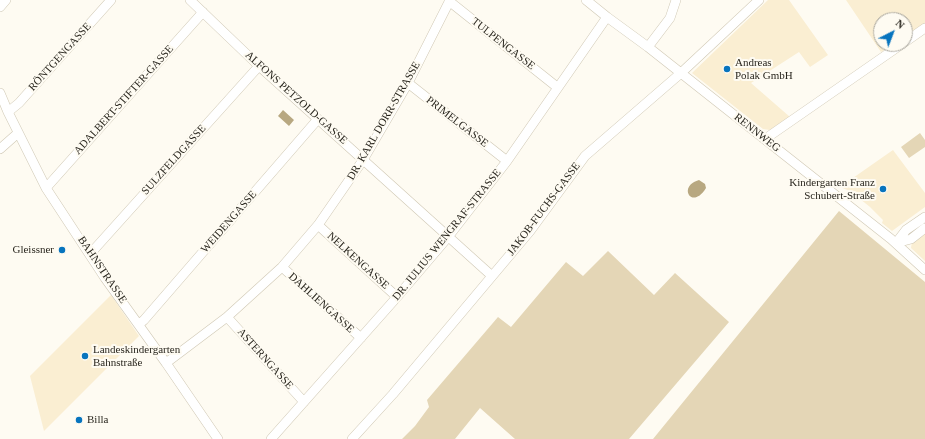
<!DOCTYPE html>
<meta charset="utf-8">
<style>
body{margin:0}
#map{position:relative;width:925px;height:439px;overflow:hidden;background:#fefbf2;font-family:Georgia,serif}
canvas{display:block}
.north{position:absolute;left:873px;top:12px;width:40px;height:40px;box-sizing:border-box;background:#fefbf2;border:1px solid #a9a69d;border-radius:50%;rotate:42deg;font-size:11px;font-weight:700;line-height:16px;text-align:center;color:#29261e}
.north::after{content:'';display:block;margin:auto;width:14px;height:18px;background:#0774be;clip-path:polygon(50% 0,100% 100%,50% 72%,0 100%)}
</style>
<div id="map">
<canvas width="925" height="439"></canvas>
<div class="north">N</div>
</div>
<script>
const ctx = document.querySelector('canvas').getContext('2d');
ctx.lineJoin = 'round';
function paint(path, color) {
  ctx.fillStyle = color;
  ctx.fill(path, 'evenodd');
}
function trace(path, color, width, dash) {
  ctx.strokeStyle = color;
  ctx.lineWidth = width;
  ctx.lineCap = dash ? 'butt' : 'round';
  ctx.setLineDash(dash || []);
  ctx.stroke(path);
}
function label(font, color, halo, rows, align = 'center') {
  ctx.font = font + ' Georgia,serif';
  ctx.lineWidth = 4;
  ctx.setLineDash([]);
  ctx.textBaseline = 'middle';
  ctx.strokeStyle = halo;
  ctx.fillStyle = color;
  for (const [text, x, y, turn = 0] of rows) {
    ctx.save();
    ctx.translate(x, y);
    ctx.rotate((+turn || 0) * Math.PI / 180);
    ctx.textAlign = isNaN(turn) ? turn : align;
    if (halo) ctx.strokeText(text, 0, 0);
    ctx.fillText(text, 0, 0);
    ctx.restore();
  }
}
paint(new Path2D(`
 M768,0H789L828,55L810,67L799,52L751,83L790,117L770,130L763,129L692,73Z
 M846,0H925V23L905,36V20H881V44H894L881,52Z
 M893,150L925,193V207L892,231L882,223L883,220L870,207L850,191L840,187Z
 M925,232V261L911,248L912,241Z
 M111,295L139,336L44,431L30,376Z`), '#faeed2');
paint(new Path2D(`
 M920,133L925,140V147L909,158L901,147Z
 M839,211L925,282V439H653Z
 M608,251L654,295L675,273L729,322L629,439H515L480,408L455,439H402L415,426L429,407L427,400L498,317L511,327L566,262L583,276Z`), '#e4d6b6');
paint(new Path2D(`
 M283,110L294,120L289,126L278,116Z
 M699,180L705,184L706,188C692,211 677,186 699,180Z`), '#b8a881');
const street = new Path2D(`
 M190,0L259,66L492,276
 M586,0L607,17L648,47L891,239L925,270
 M449,1L557,87
 M0,7L6,0
 M905,42L925,28
 M648,47L670,18L676,0
 M408,83L507,161
 M0,93L8,112L46,188L105,278L166,363L218,439
 M8,112L19,103L111,0
 M765,139L902,44
 M0,149L18,133
 M46,188L203,12
 M318,225L397,297
 M896,243L906,230L925,217
 M896,243L911,239L925,228
 M90,254L259,66
 M282,267L361,338
 M227,317L304,402
 M139,324L144,320L318,119
 M166,363L227,317L282,267L318,225L363,160L408,83L450,0
 M271,439L397,297L448,237L507,161L607,17
 M352,439L393,394L530,231L585,156L681,73L759,0`);
trace(street, '#cfc7b3', 10);
trace(street, '#fff', 9);
for (const [x, y, r, color] of [
 [727,69,4,"#0774be"],
 [883,189,4,"#0774be"],
 [62,250,4,"#0774be"],
 [85,356,4,"#0774be"],
 [79,420,4,"#0774be"]
]) {
  const dot = new Path2D();
  dot.arc(x, y, r, 0, 2 * Math.PI);
  ctx.fillStyle = color;
  ctx.fill(dot);
  trace(dot, '#fefbf2', 1.5);
}
label('11px', '#29261e', '#fefbf2', [
 ["TULPENGASSE",503,44,38],
 ["RÖNTGENGASSE",60,57,-48],
 ["ALFONS PETZOLD-GASSE",296,98,42],
 ["ADALBERT-STIFTER-GASSE",124,100,-48],
 ["DR. KARL DORR-STRASSE",384,121,-60],
 ["PRIMELGASSE",457,122,38],
 ["RENNWEG",757,133,38],
 ["SULZFELDGASSE",174,160,-48],
 ["JAKOB-FUCHS-GASSE",544,209,-53],
 ["WEIDENGASSE",229,222,-49],
 ["DR. JULIUS WENGRAF-STRASSE",447,235,-51],
 ["NELKENGASSE",358,261,42],
 ["BAHNSTRASSE",102,270,56],
 ["DAHLIENGASSE",321,303,42],
 ["ASTERNGASSE",265,359,48]
]);
label('11px', '#29261e', '#fefbf2', [
 ["Andreas",735,63],
 ["Polak GmbH",735,76],
 ["Kindergarten Franz",875,183,"right"],
 ["Schubert-Straße",875,196,"right"],
 ["Gleissner",54,250,"right"],
 ["Landeskindergarten",93,350],
 ["Bahnstraße",93,363],
 ["Billa",87,420]
], 'left');
</script>
